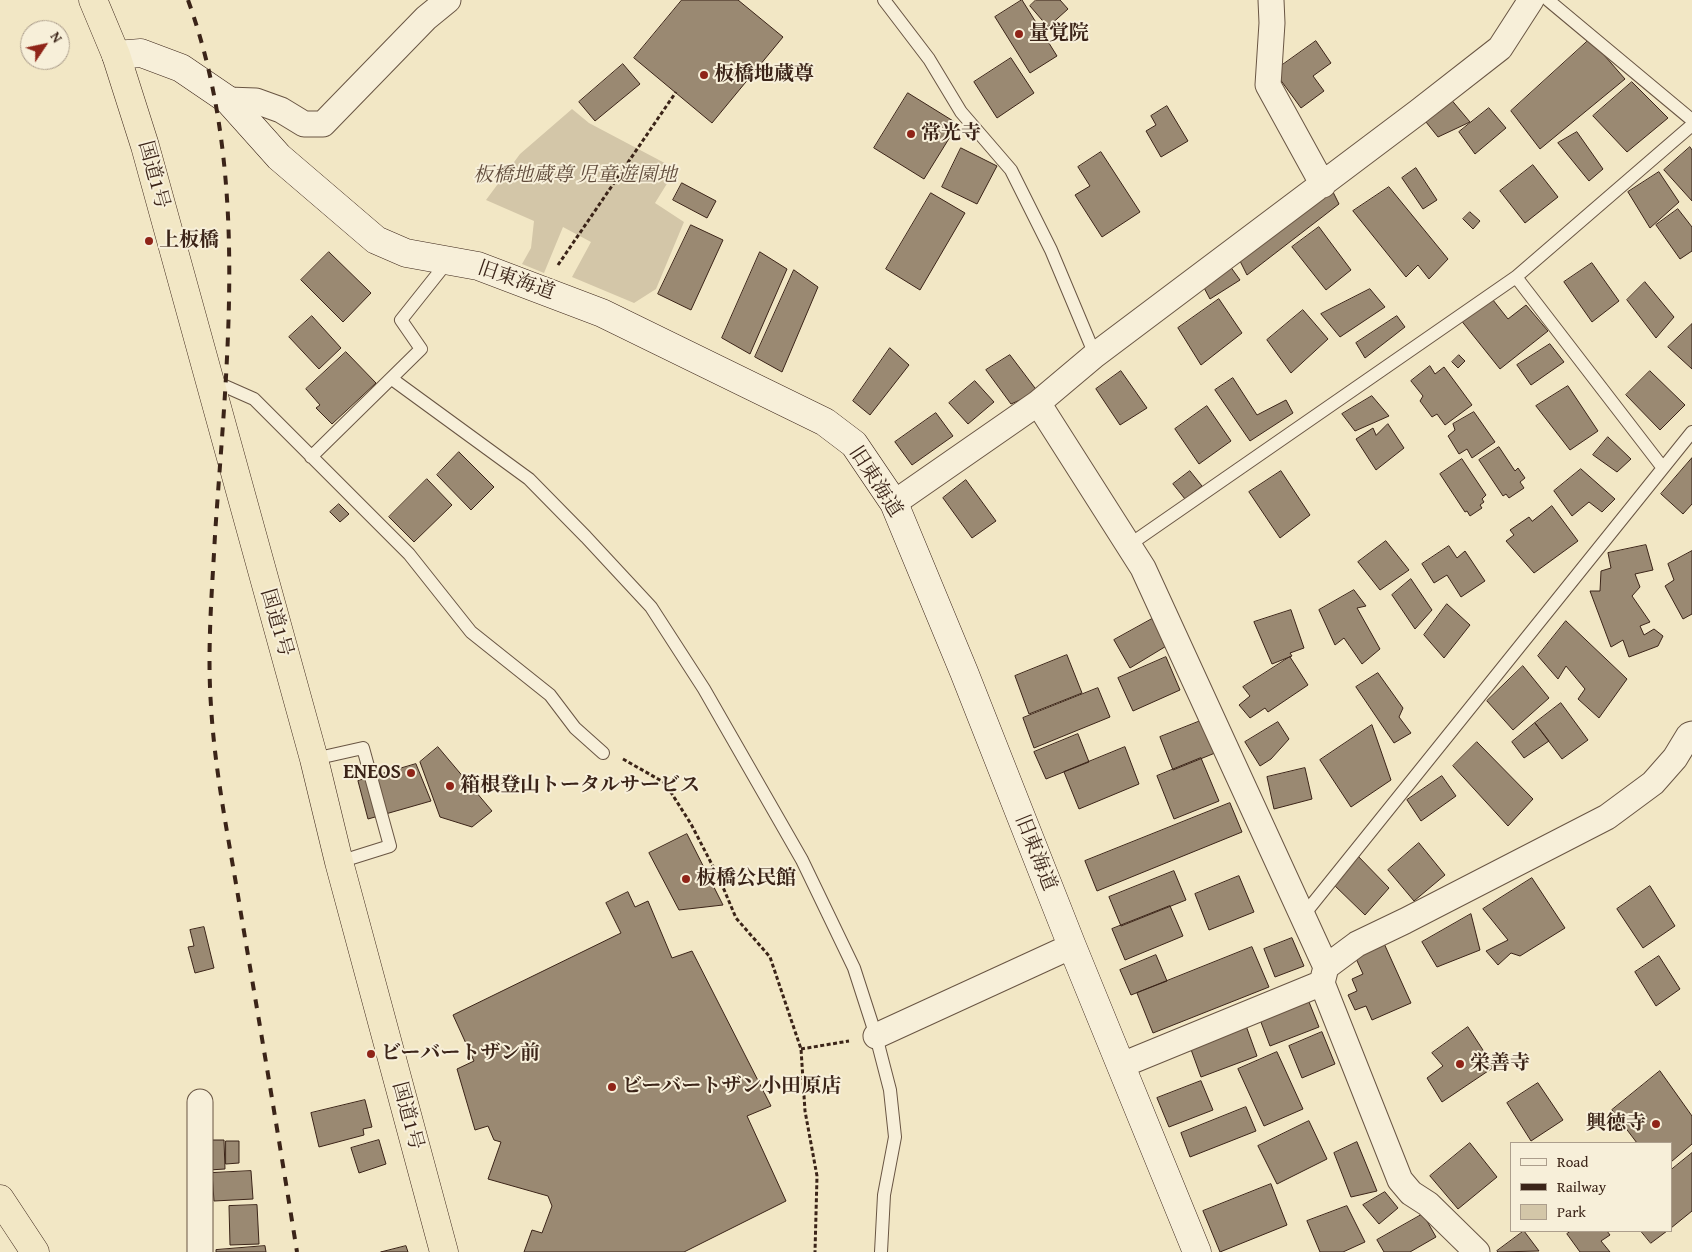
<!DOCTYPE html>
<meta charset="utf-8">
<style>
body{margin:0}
#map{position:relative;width:1692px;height:1252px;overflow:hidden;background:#f2e7c5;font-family:"Gentium Book Plus",serif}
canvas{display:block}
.legend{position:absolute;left:1510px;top:1142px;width:162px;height:90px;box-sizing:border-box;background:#f7efd9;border:1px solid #ac9e8c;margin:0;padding:6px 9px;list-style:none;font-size:15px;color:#3b2418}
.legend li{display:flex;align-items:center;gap:10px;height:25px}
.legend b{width:25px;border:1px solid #ac9e8c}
.north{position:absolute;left:20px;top:20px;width:50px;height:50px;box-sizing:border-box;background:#f7efd9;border:1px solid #ac9e8c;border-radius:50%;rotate:56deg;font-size:14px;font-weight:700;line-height:20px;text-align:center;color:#3b2418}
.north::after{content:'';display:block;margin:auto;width:18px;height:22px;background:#8f2418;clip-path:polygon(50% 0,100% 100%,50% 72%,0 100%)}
</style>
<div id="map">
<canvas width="1692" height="1252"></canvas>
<ul class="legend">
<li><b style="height:6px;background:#f7efd9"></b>Road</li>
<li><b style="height:6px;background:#3b2418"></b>Railway</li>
<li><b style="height:14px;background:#d3c6a8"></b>Park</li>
</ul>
<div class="north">N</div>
</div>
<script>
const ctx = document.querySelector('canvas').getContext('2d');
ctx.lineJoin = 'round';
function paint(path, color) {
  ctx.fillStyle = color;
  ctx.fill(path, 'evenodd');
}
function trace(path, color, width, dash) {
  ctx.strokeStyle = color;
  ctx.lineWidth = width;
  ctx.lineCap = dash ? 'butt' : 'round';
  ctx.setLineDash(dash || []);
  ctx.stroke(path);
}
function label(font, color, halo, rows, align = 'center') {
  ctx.font = font + ' "Gentium Book Plus","Noto Serif JP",serif';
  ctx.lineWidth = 4;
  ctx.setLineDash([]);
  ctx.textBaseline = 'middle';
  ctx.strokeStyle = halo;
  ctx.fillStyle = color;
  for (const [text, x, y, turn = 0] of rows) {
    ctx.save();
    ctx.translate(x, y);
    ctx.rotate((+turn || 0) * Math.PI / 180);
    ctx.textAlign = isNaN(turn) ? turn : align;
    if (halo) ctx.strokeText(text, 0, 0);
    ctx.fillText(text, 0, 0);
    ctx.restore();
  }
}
paint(new Path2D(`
 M572,109L589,123L676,169L655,203L684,222L656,289L634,303L572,277L591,242L563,227L544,273L522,264L531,248L534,221L486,200L520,154Z`), '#d3c6a8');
const building = new Path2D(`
 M682,0H738L783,37L712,123L634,58Z
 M1022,0L1057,56L1030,73L995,17Z
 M1036,0H1060L1068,9L1048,27L1030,6Z
 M1590,39L1625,79L1540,149L1511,111Z
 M1316,41L1331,63L1313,76L1324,91L1301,108L1274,71Z
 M1011,58L1034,93L997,118L974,82Z
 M623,64L640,84L595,121L579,102Z
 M1632,82L1668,118L1627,152L1593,116Z
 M1444,91L1470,122L1438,137L1418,112Z
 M908,93L958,124L924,179L874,148Z
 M1167,106L1188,141L1161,157L1146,131L1156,125L1151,116Z
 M1489,108L1506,128L1475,154L1459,132Z
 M1577,132L1603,169L1589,181L1558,143Z
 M1690,147L1692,150V201L1664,170Z
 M961,148L997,166L977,204L942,187Z
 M1101,152L1140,212L1102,237L1075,195L1090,186L1078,167Z
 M1533,165L1558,197L1525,223L1500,191Z
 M1416,168L1437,200L1423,209L1402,178Z
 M1659,172L1679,202L1650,228L1628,192Z
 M682,183L716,201L707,218L673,200Z
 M1389,187L1448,259L1429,279L1418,265L1406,277L1353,211Z
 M1331,188L1339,204L1247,275L1235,251Z
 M931,193L965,213L920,290L886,269Z
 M1678,209L1692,227V251L1680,259L1656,225Z
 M1470,212L1480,221L1473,229L1463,219Z
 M691,225L723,240L691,310L658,294Z
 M1319,227L1351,270L1326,290L1292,247Z
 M329,252L371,293L343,322L301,280Z
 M760,252L787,269L750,354L722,338Z
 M1227,262L1240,280L1210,299L1202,284Z
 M1592,263L1619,301L1592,322L1564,282Z
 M794,270L818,287L782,372L755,357Z
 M1645,282L1674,317L1656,338L1627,300Z
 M1370,289L1385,307L1340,337L1321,314Z
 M1489,295L1508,319L1526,305L1548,331L1500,369L1460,319Z
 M1219,299L1242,333L1201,365L1178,328Z
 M1303,310L1328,339L1291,373L1267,340Z
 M312,316L341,348L319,369L289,337Z
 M1397,316L1405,327L1365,358L1356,343Z
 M1692,324V369L1668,347Z
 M1550,344L1564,362L1531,385L1517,365Z
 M890,348L909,365L870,415L853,401Z
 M346,352L376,383L332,424L316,408L320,405L306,389Z
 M1010,355L1038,392L1011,404L986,370Z
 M1459,355L1465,361L1458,368L1452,362Z
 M1430,366L1435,374L1444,367L1472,405L1445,425L1437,414L1432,417L1420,401L1423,396L1411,381Z
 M1121,371L1147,408L1120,425L1096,389Z
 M1650,371L1685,405L1660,430L1626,395Z
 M1233,378L1257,415L1286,400L1293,413L1250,441L1215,390Z
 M975,381L994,402L968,424L949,403Z
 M1568,386L1598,431L1570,450L1536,406Z
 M1372,396L1389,416L1355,431L1342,414Z
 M1207,406L1231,441L1199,464L1175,429Z
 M1474,412L1495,442L1472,458L1467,449L1459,454L1448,436L1455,430L1453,424Z
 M936,413L953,436L912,465L895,442Z
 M1388,424L1404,448L1376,470L1356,439L1373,428L1376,435Z
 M1608,437L1631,459L1617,472L1593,455Z
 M1499,447L1515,471L1518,468L1525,478L1520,482L1524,488L1509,498L1506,494L1503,496L1479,460Z
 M459,452L494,487L471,510L437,475Z
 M1692,458V504L1683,514L1661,494Z
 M1462,459L1486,495L1482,499L1484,502L1480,505L1482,508L1470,516L1467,511L1465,512L1440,474Z
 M1581,469L1615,499L1602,512L1589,502L1572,516L1554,491Z
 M1190,471L1202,486L1185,499L1173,484Z
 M1281,471L1310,515L1280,538L1249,492Z
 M427,479L452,505L414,542L389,517Z
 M966,480L996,521L972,538L943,498Z
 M339,504L349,514L340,522L330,512Z
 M1552,506L1578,541L1534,573L1506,541L1514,535L1510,530L1529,517L1532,521Z
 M1386,541L1409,570L1380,590L1358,562Z
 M1646,545L1653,570L1635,574L1640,587L1632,596L1650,622L1640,626L1644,635L1654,629L1663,636L1658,646L1629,657L1623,640L1611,647L1590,591H1600L1601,571L1611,568L1608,553Z
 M1449,546L1457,558L1465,551L1485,581L1461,597L1447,575L1434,583L1422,564Z
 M1692,551V614L1683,619L1665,586L1674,580L1668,564Z
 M1411,579L1432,610L1415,629L1392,595Z
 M1354,590L1366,606L1357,608L1380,649L1362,664L1344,638L1335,645L1319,610Z
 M1447,604L1470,625L1444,658L1424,635Z
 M1291,610L1304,648L1290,653L1292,656L1272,664L1254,622Z
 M1152,619L1168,645L1130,668L1114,640Z
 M1566,621L1627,679L1599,718L1578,699L1585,689L1566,666L1558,679L1538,656Z
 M1067,655L1082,693L1029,714L1015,676Z
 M1166,657L1180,690L1133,711L1118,678Z
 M1290,657L1308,685L1268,712L1265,708L1250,718L1239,705L1250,696L1243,687Z
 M1523,666L1549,698L1513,730L1487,701Z
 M1378,673L1403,708L1399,717L1411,733L1394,743L1356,687Z
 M1098,688L1110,717L1034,748L1023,718Z
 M1561,703L1588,740L1562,759L1535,723Z
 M1203,720L1215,753L1173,770L1160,737Z
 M1278,722L1289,739L1271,759L1260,766L1245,742Z
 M1535,723L1549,741L1524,758L1512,742Z
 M1372,725L1391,780L1351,807L1320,760Z
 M1078,734L1089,762L1046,779L1034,752Z
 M1477,742L1533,799L1508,826L1453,766Z
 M438,747L492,811L472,827L440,817L420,762Z
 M1125,747L1139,784L1079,809L1064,772Z
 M1201,758L1219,801L1174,819L1157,776Z
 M416,764L431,801L368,819L358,781Z
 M1305,768L1312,799L1274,809L1267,777Z
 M1442,776L1456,796L1421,821L1407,800Z
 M1230,803L1242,832L1097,891L1085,861Z
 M687,834L723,905L679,910L649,853Z
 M1419,843L1445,875L1414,901L1388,870Z
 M1355,853L1389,888L1365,915L1331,882Z
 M1174,871L1186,900L1121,926L1109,897Z
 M1239,876L1254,912L1209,930L1195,894Z
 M1532,878L1565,928L1520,956L1511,953L1498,965L1486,951L1508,940L1483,909Z
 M1650,886L1675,926L1643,948L1617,909Z
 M628,892L635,907L648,901L672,958L692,951L771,1106L747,1116L786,1201L684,1252H524L532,1230L542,1233L552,1206L548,1196L488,1179L501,1142L494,1140L488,1126L475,1130L457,1069L474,1061L453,1015L621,933L606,903Z
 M1170,906L1183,936L1125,960L1112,929Z
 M1471,914L1480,950L1437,967L1422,942Z
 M204,927L214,968L195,973L188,947L194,946L190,930Z
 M1292,938L1304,966L1275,977L1264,949Z
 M1382,939L1411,1003L1372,1020L1366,1006L1355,1010L1348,995L1357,991L1352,979L1363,974L1353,952Z
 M1252,947L1269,987L1153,1033L1137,993Z
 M1156,955L1167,981L1131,995L1120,970Z
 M1659,956L1680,989L1656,1006L1635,972Z
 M1307,997L1319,1027L1270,1046L1259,1017Z
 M1245,1023L1257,1056L1201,1077L1189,1044Z
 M1468,1027L1494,1067L1442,1102L1427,1078L1443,1066L1432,1053Z
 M1322,1032L1335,1064L1302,1078L1289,1046Z
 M1277,1052L1303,1109L1264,1126L1238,1069Z
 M1660,1071L1692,1116V1144L1671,1162V1143H1637L1612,1110Z
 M1201,1081L1213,1110L1169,1127L1157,1098Z
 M1538,1083L1563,1120L1531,1141L1507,1103Z
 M365,1100L372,1127L363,1129L364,1135L319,1147L311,1113Z
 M1246,1107L1256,1131L1190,1157L1181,1133Z
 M1309,1121L1327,1159L1277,1184L1258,1146Z
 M209,1140H224L225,1169L209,1170Z
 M379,1140L386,1164L359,1173L351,1148Z
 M226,1141H239V1163L226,1164Z
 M1357,1142L1377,1191L1351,1197L1334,1153Z
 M1470,1143L1497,1177L1458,1209L1430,1176Z
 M1692,1153V1211L1671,1228V1170Z
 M251,1171L253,1199L214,1201L212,1173Z
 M1271,1184L1287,1225L1220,1252L1203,1211Z
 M1385,1192L1398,1208L1379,1224L1363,1205Z
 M257,1205L259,1244L230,1245L229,1206Z
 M1347,1206L1365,1242L1343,1252H1320L1307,1221Z
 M1423,1214L1436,1237L1410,1252H1384L1377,1240Z
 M1524,1231L1539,1251L1498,1252L1497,1251Z
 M1571,1231H1607L1610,1235L1601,1241L1610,1252H1580L1567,1234Z
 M1641,1231H1667L1651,1243Z
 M265,1246L266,1252H216V1250Z
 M406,1246L408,1252H381Z`);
paint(building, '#9a8972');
trace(building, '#3b2418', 1);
const lane = new Path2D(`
 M884,0L929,59L961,112L1011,170L1051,250L1095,355
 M1548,0L1692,120
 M1516,277L1663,468
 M392,379L529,479L586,537L651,607L704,689L802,860L854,968L876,1036L890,1090L895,1137L884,1195L881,1252
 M211,380L254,399L409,554L471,632L550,695L575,728L603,753
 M311,457L421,349L401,320L448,261
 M1129,545L1516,277L1692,125
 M314,759L363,748L390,846L339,862
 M1302,917L1692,432`);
const street = new Path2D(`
 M1271,0L1272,23L1268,85L1323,185
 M228,100L256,101L281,110L304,124H323L426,18L448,0
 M1038,403L1143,568L1326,967
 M894,503L1038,403L1095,355L1418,112L1500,48L1531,0
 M1322,983L1400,1180L1411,1193L1428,1204L1477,1252
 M876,1036L1072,946
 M1122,1065L1322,983L1326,967L1357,944L1405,921L1607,817L1653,783L1675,758L1689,735L1692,734
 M200,1252V1102`);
const secondary = new Path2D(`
 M116,55L141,53L181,68L228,100L279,157L376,240L406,253L478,266L602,313L825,422L854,444L894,503L964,672L1072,946L1197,1252`);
const highway = new Path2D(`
 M93,0L116,55L145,146L314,759L339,862L444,1252
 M0,1199L35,1252`);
trace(lane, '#695543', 14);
trace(street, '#695543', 27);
trace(secondary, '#3b2418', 29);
trace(highway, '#3b2418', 29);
trace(new Path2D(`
 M558,265L676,92
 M623,759L665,783L691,824L720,880L736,918L770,957L801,1049L805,1111L817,1176L815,1252
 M801,1049L849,1041`), '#3b2418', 3, [4, 2.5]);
trace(lane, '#f7efd9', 12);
trace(street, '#f7efd9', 25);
trace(secondary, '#f7efd9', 28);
trace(highway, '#f2e7c5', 28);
trace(new Path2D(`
 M188,0C250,172 227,357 215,535C212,592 207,649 211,706C215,775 230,845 241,914C260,1026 279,1139 297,1252`), '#3b2418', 4, [9, 9]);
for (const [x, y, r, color] of [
 [1019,34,5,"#8f2418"],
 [704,75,5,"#8f2418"],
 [911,134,5,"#8f2418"],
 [149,241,5,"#8f2418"],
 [411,773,5,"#8f2418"],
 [450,786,5,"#8f2418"],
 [686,879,5,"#8f2418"],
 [371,1054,5,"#8f2418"],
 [1460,1064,5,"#8f2418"],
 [612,1087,5,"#8f2418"],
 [1656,1124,5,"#8f2418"]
]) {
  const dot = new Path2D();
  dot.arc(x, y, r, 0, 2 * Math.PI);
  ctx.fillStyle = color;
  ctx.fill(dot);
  trace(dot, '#f7efd9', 2);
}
label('bold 20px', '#3b2418', '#f7efd9', [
 ["量覚院",1029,34],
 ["板橋地蔵尊",714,75],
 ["常光寺",921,134],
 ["上板橋",159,241],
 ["ENEOS",401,773,"right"],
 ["箱根登山トータルサービス",460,786],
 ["板橋公民館",696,879],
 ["ビーバートザン前",381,1054],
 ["栄善寺",1470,1064],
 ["ビーバートザン小田原店",622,1087],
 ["興徳寺",1646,1124,"right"]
], 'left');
label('20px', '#3b2418', '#f7efd9', [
 ["国道1号",153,175,75],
 ["旧東海道",516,281,19],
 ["旧東海道",875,482,57],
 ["国道1号",276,623,74],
 ["旧東海道",1035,853,68],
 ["国道1号",407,1116,75]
]);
label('italic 20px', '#614c3c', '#f7efd9', [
 ["板橋地蔵尊 児童遊園地",575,176]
]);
</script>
